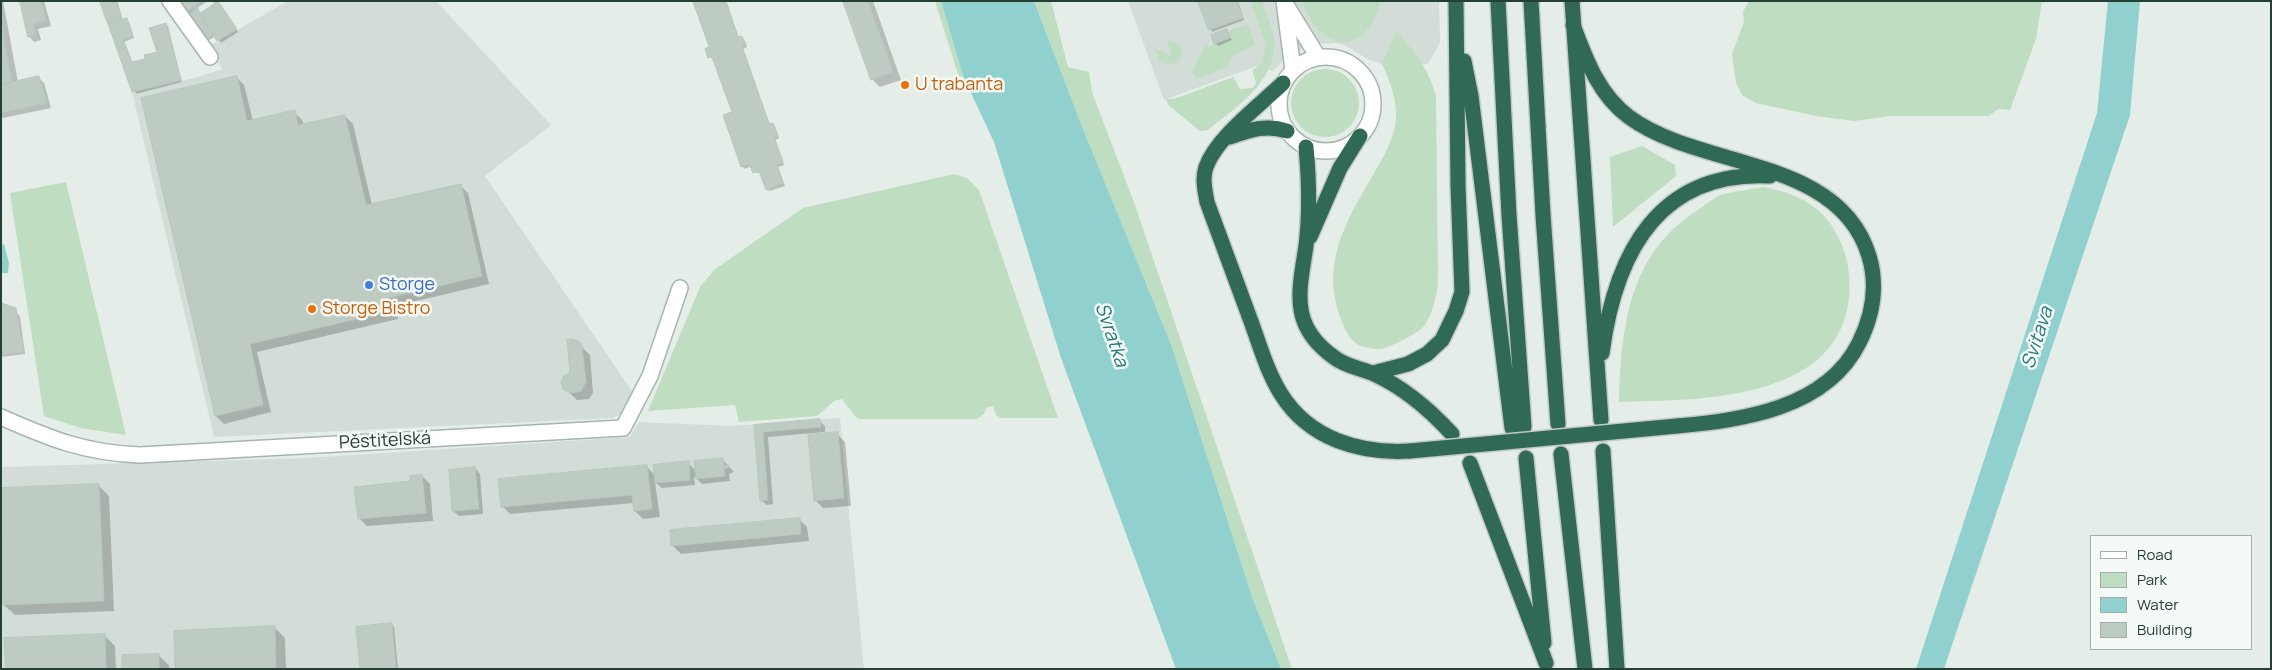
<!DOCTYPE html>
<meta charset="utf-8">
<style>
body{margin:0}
#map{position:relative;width:2272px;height:670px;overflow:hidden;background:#e5ede8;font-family:Manrope,sans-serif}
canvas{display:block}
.frame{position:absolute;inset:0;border:2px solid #243f33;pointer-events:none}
.legend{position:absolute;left:2090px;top:535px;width:162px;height:115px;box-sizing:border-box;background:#f5faf7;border:1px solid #a1afa9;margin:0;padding:6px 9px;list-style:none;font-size:15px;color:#243f33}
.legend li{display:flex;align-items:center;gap:10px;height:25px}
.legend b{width:25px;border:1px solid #a1afa9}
</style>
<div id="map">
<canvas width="2272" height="670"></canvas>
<div class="frame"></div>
<ul class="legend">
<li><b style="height:6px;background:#fff"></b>Road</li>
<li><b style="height:14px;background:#bfddc1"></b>Park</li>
<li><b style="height:14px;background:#90d0ce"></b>Water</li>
<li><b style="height:14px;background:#bdcbc3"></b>Building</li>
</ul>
</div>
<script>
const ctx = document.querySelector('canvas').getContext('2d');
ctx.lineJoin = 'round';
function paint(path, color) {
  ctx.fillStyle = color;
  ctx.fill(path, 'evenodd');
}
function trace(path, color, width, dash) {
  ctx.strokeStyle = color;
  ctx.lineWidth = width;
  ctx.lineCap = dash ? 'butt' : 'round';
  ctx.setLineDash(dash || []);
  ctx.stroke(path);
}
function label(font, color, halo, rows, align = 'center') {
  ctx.font = font + ' Manrope,sans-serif';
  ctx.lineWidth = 5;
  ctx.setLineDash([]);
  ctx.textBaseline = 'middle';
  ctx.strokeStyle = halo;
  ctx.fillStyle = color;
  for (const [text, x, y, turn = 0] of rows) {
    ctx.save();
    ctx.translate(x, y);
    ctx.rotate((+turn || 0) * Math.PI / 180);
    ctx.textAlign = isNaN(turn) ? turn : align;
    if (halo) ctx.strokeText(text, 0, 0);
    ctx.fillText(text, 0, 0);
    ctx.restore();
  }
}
paint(new Path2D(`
 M288,1H436L551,125L485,176L634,394L626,411L613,418L214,437L132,92L195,78L222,69L209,46Z
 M1128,1H1439L1440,43L1428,64L1393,67L1369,60L1343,44L1335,43L1308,45L1294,53L1272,71L1257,66L1164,100Z
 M840,418L864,669H1V467L307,458L630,437L639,422L733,426Z`), '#d3ddd7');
paint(new Path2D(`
 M935,1H941L963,76L959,77Z
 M1034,1H1051L1068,67L1089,72L1092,92L1135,205L1292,669H1281L1253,600L1172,347L1081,124Z
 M1250,1H1262C1266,14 1274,29 1274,43C1275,83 1235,108 1208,130L1200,131L1169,106L1166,99H1174L1233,77L1240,89L1253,88L1256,83L1252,70L1262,64L1266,45Z
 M1301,1H1380C1376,26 1353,55 1326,36C1314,29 1307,13 1301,1Z
 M1749,1H2042L2036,39L2010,110L1998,109L1989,116H1890L1854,121L1816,116L1756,103L1742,95L1736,83L1732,54L1744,22L1743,12Z
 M1248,24L1255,45L1233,56L1227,67L1196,79L1192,72L1206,44L1207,47L1230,38L1228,31Z
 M1396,32C1415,51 1429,70 1436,96L1438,283C1436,298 1433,313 1424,326C1420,332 1389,348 1381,349C1376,350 1371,348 1366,347C1354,346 1347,334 1343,324C1319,268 1344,224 1373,175C1383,158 1394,139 1396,119C1397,100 1390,81 1382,64Z
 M1166,38L1181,46L1182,53L1178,63L1164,64L1160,61L1155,49L1172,56Z
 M1291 103a34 34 0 1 1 68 0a34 34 0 1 1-68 0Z
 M1642,146L1675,165L1676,176L1613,227L1610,157Z
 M954,174L967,178L979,190L1058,418H1001L996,415L993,406L987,407L984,414L977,419H860L856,417L842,399L834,401L817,416L739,422L735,405L648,411L700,287L714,270L803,208Z
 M66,182L126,435L81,428L44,416L10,193Z
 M1763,187C1783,191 1801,196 1818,210C1859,247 1862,324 1817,360C1767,401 1682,400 1619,402C1621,327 1629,253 1698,210C1706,205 1713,198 1721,195C1734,191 1749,190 1763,187Z`), '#bfddc1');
paint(new Path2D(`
 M941,1H1034L1081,124L1172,347L1253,600L1281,669H1176L1061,358L994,142L963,76Z
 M2108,1H2140L2130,115L1944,669H1916L2097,113Z
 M4,244L9,263L8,273H1V245Z`), '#90d0ce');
paint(new Path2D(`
 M1,1H3L18,82L39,78L44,83L51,108L3,118L1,117Z
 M21,1H44L51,26L38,29L41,40L34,42L29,36Z
 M101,1H117L123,20L129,22L134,38L124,42L133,64L147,60L158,53L165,24L168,26L182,82L136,94Z
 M180,1H208L197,8L201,14L217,1L238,32L221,43L216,36L207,41Z
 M694,1H726L739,38L744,39L747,47L743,49L770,125L775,126L779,138L775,140L784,165L778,167L785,186L769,191L761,173H755L765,170L752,166L744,169L742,166L733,113L714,59L709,57L710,48Z
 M845,1H873L901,80L880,87L872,79Z
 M1200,1H1238L1244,20L1212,32Z
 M1227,31L1232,40L1218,46L1215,43Z
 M236,77L244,85L253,121L294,112L302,120L304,125L345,116L353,124L372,205L460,185L468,193L489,284L395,306L398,319L257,352L271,412L224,424L216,416Z
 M1,305L15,310L20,317L25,354L1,357Z
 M576,341L590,355L593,393L589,399L577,400L564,388L571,374Z
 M819,421L825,426V432L768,437L773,504L767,505L761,500L755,426Z
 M837,434L845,442L851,506L823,508L815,500Z
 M723,460L734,472L729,474L730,481L702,484L694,476L695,485L662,488L655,482L660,517L643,519L635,511L634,503L510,514L502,506L647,467L656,476L688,463L696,471Z
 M475,468L480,474L483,514L459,516L453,511Z
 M422,476L430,484L433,521L367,526L359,518Z
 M98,485L109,496L114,611L15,615L4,605L1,489Z
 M799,519L807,527L809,541L681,554L673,546Z
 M392,624L394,627L398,669H361Z
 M274,627L285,638L286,669H177Z
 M104,635L115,646L116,669H7Z
 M158,655L169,665V669H124Z`), '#0003');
const building = new Path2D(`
 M20,1H41L46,21L34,24L36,35L28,37Z
 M100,1H117L122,19L108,24Z
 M179,1H202L196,5L212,35L204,40L188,15L196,9L194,6L186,12Z
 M213,1H218L237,29L217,41L200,13L215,4Z
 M693,1H726L738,37L742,36L745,45L742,46L769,124L773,123L778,136L774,137L783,162L777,165L783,183L766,190L759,171L753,173L749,164L741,167L723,115L732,112L712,57L708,58L705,49L709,47Z
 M843,1H868L893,72L871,80Z
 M1198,1H1237L1243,18L1209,30Z
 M127,18L133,36L123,39L132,62L145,59L144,55L157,52L149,28L166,23L181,80L132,92L108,24Z
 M1,22L12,82L1,85Z
 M1227,29L1230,38L1214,44L1211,35Z
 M39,76L47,103L1,113V85Z
 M237,76L247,121L295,110L298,125L345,115L366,205L461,184L482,276L388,298L391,311L250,344L263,405L215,416L141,98Z
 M1,303L16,308L24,352L1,355Z
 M572,339L580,342L582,346L586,382L581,391L571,393L563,389L561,382L564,376L570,373L567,340Z
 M820,419L821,427L763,432L768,500L760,501L754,425Z
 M838,432L844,498L814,501L808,435Z
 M723,458L724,466L729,465V468L724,469L725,476L696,479L694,461Z
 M689,461L690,480L655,483L653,465Z
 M647,465L652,509L634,511L632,495L501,507L498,479Z
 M475,467L479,509L452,511L449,470Z
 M422,475L426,513L358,519L354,487L410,481V476Z
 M99,484L104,601L3,605L1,488Z
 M800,518L801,534L671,546L670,530Z
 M392,623L396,669H360L356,627Z
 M275,626L276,669H175L174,631Z
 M105,634L106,669H6L4,638Z
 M159,654V669H122V655Z`);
paint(building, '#bdcbc3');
trace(building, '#b7c7be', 1);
const minor = new Path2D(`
 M170,1L210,57
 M1284,1L1293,70
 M1286,5L1318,57
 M1279 104a47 47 0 1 1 94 0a47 47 0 1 1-94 0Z
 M1,417C51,439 85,453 140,455L623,428L650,376L680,288`);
const highway = new Path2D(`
 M1498,1L1509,215L1524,427
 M1531,1L1543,215L1558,424
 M1572,1L1601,420
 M1573,25C1586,59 1598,94 1629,117C1701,170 1839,156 1869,256C1878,286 1873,315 1859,343C1826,409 1742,420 1677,426
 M1464,61L1471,96L1512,428
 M1283,83C1260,105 1217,137 1206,167C1202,179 1205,190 1207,202C1221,240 1235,278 1249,316C1259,342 1266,370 1281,394C1309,439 1360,454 1410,451
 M1230,137C1250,130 1266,124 1287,131
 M1306,147C1309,179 1310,213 1306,246C1299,292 1289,326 1335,358C1347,367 1361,368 1374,374C1405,388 1429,409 1452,434
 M1310,237L1340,168L1360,136
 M1602,353C1615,255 1658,170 1770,176
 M1373,373L1408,364L1427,354L1442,340L1456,311L1462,292L1458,185L1456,1
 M1603,451L1617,669
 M1561,454L1585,669
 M1526,458L1544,643
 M1470,463L1546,663`);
trace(minor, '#a7b5ae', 18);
trace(highway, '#c2c9c6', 18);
trace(minor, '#fff', 15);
trace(highway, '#316a54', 15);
const highwayBridge = new Path2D(`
 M1410,451L1677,426`);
trace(highwayBridge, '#c2c9c6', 18, []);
trace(highwayBridge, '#316a54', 15);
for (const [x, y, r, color] of [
 [905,85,5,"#e8710a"],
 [369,285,5,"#3f7fe0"],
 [312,309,5,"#e8710a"]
]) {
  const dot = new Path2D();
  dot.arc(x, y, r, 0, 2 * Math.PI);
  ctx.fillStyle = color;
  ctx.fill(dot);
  trace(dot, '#f5faf7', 2);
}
label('18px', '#c56008', '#f5faf7', [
 ["U trabanta",915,85],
 ["Storge Bistro",322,309]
], 'left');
label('18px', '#366cbe', '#f5faf7', [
 ["Storge",379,285]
], 'left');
label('18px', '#243f33', '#f5faf7', [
 ["Pěstitelská",385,441,-3]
]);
label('italic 19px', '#207977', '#f5faf7', [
 ["Svratka",1111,335,71],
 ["Svitava",2038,338,-72]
]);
</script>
